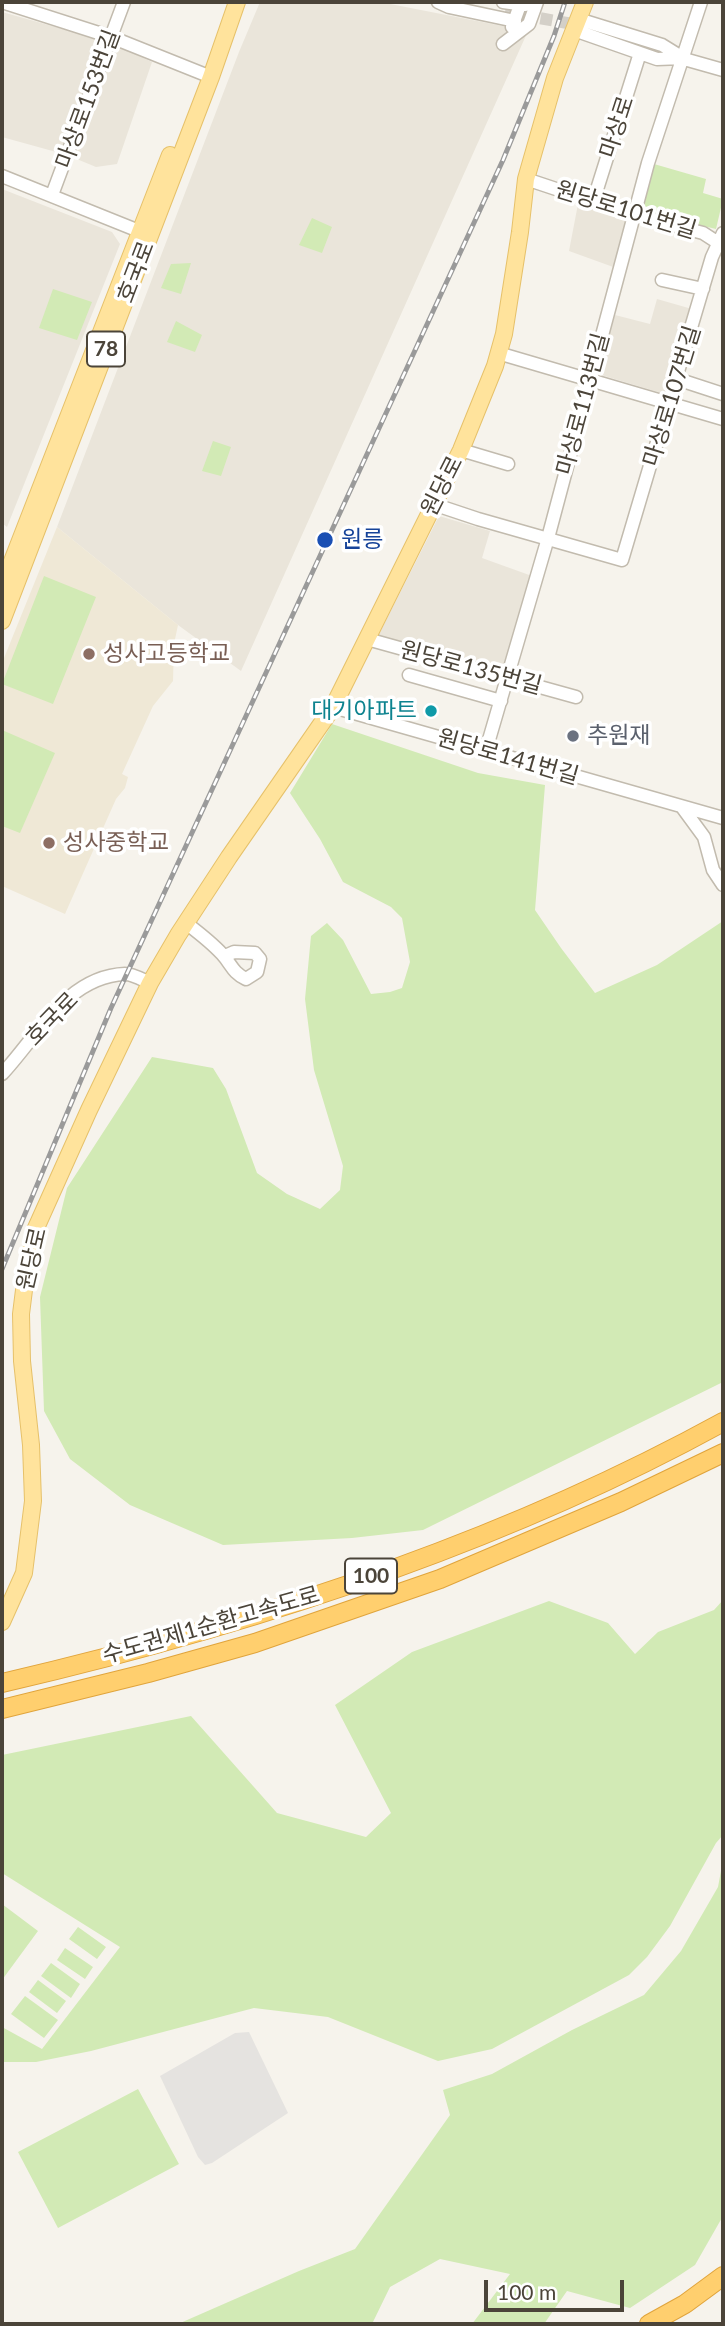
<!DOCTYPE html>
<meta charset="utf-8">
<style>
body{margin:0}
#map{position:relative;width:725px;height:2326px;overflow:hidden;background:#f6f3ec;font-family:Lato,sans-serif}
canvas{display:block}
.frame{position:absolute;inset:0;border:4px solid #4b4439;pointer-events:none}
.scale{position:absolute;left:484px;top:2280px;width:140px;height:32px;box-sizing:border-box;border:4px solid #4b4439;border-top:0;padding-left:9px;font-size:21px;line-height:24px;white-space:nowrap;color:#4b4439;-webkit-text-stroke:5px #fff;paint-order:stroke}
</style>
<div id="map">
<canvas width="725" height="2326"></canvas>
<div class="frame"></div>
<div class="scale">100 m</div>
</div>
<script>
const ctx = document.querySelector('canvas').getContext('2d');
ctx.lineJoin = 'round';
function paint(path, color) {
  ctx.fillStyle = color;
  ctx.fill(path, 'evenodd');
}
function trace(path, color, width, dash) {
  ctx.strokeStyle = color;
  ctx.lineWidth = width;
  ctx.lineCap = dash ? 'butt' : 'round';
  ctx.setLineDash(dash || []);
  ctx.stroke(path);
}
function label(font, color, halo, rows, align = 'center') {
  ctx.font = font + ' Lato,"Noto Sans KR",sans-serif';
  ctx.lineWidth = 7;
  ctx.setLineDash([]);
  ctx.textBaseline = 'middle';
  ctx.strokeStyle = halo;
  ctx.fillStyle = color;
  for (const [text, x, y, turn = 0] of rows) {
    ctx.save();
    ctx.translate(x, y);
    ctx.rotate((+turn || 0) * Math.PI / 180);
    ctx.textAlign = isNaN(turn) ? turn : align;
    if (halo) ctx.strokeText(text, 0, 0);
    ctx.fillText(text, 0, 0);
    ctx.restore();
  }
}
paint(new Path2D(`
 M260,2H380L528,31L241,671L178,625L57,527L239,52Z
 M2,12L109,42L152,62L117,164L96,167L67,155L2,137Z
 M2,189L112,232L120,244L7,527L2,523Z
 M578,204L629,218L616,268L569,251Z
 M657,299L692,309L668,395L598,374L615,315L650,324Z
 M439,516L490,531L482,558L532,576L506,673L378,636Z`), '#eae5da');
paint(new Path2D(`
 M57,527L178,625L174,644L173,681L153,706L122,774L128,777L125,788L116,799L65,914L2,886V663Z`), '#efe8d6');
paint(new Path2D(`
 M654,164L706,179L703,193L723,199L716,229L641,211Z
 M312,218L332,227L322,253L299,245Z
 M191,263L181,294L161,288L171,264Z
 M53,289L92,302L77,340L39,328Z
 M176,321L202,335L195,352L167,342Z
 M213,441L231,447L221,476L202,471Z
 M44,576L96,597L53,704L2,684Z
 M332,724L478,773L545,785L535,910L561,948L595,993L657,965L723,921V1382L423,1530L352,1538L223,1545L130,1505L70,1459L44,1411L40,1297L67,1188L152,1057L213,1068L226,1089L257,1173L287,1194L320,1209L340,1190L343,1166L314,1070L305,999L311,936L327,923L343,940L371,994L390,992L402,988L410,962L402,918L391,907L343,882L320,839L290,793Z
 M2,730L55,753L20,833L2,826Z
 M723,1600V1835L716,1843L670,1926L647,1957L629,1975L492,2049L438,2061L328,2017L254,2008L91,2051L36,2062H2V2027L42,2049L120,1947L2,1873V1755L191,1716L277,1813L366,1837L391,1813L335,1705L412,1652L549,1601L608,1623L635,1654L658,1632L714,1610Z
 M723,1860V2216L695,2265L630,2308L567,2291L544,2324H472L510,2274L440,2259L390,2287L372,2324H178L299,2271L355,2249L450,2115L443,2090L492,2074L572,2030L644,1995L681,1951L718,1887Z
 M2,1904L38,1931L2,1980Z
 M78,1927L106,1947L97,1959L69,1939Z
 M65,1948L93,1967L85,1979L57,1960Z
 M51,1963L80,1984L71,1998L41,1976Z
 M38,1980L66,2001L57,2013L29,1992Z
 M25,1996L58,2020L44,2038L11,2014Z
 M138,2089L179,2164L58,2228L18,2152Z`), '#d2eab5');
paint(new Path2D(`
 M249,2032L288,2113L212,2163L205,2165L198,2157L160,2076L235,2033Z`), '#e5e3e0');
trace(new Path2D(`
 M505,12L573,24L624,40`), '#d4d0c8', 12, [12, 6]);
const minor = new Path2D(`
 M2,2L111,37L211,77
 M438,2L449,7L515,21
 M503,2L525,5
 M578,19L662,45L683,58
 M512,27L520,5
 M574,30L657,59L683,58
 M503,44L529,24L537,2
 M677,57L723,70
 M2,176L139,231
 M526,179L634,215L703,233L723,246
 M52,195L124,2
 M593,202L640,53
 M662,280L703,289
 M498,353L723,419
 M677,379L723,394
 M461,450L508,464
 M433,504L478,519L622,560L712,257L723,233
 M367,639L576,697
 M409,675L501,701
 M333,707L723,818
 M486,750L548,538L648,163L701,2
 M682,807L704,837L713,870L723,885
 M186,923C199,933 211,942 222,954C232,965 232,972 246,979L257,972L260,959L255,953L234,952L225,956
 M2,1074C37,1037 67,976 125,974C133,974 143,980 150,983`);
const major = new Path2D(`
 M2,587L170,155
 M2,621L211,77L237,2
 M2,1622L24,1573L33,1501L31,1445L22,1361L21,1314L26,1274L36,1228L89,1110L150,983L178,935L229,857L333,707L461,450L495,366L504,334L520,232L526,179L555,78L585,2`);
const highway = new Path2D(`
 M2,1683C248,1626 501,1544 723,1422
 M2,1709L148,1673L255,1643L440,1579L621,1502L723,1453
 M649,2324L685,2304L723,2276`);
trace(minor, '#c2bbae', 15);
trace(major, '#e6c16a', 18);
trace(highway, '#e0a43c', 20);
trace(minor, '#fff', 12);
trace(major, '#ffe39c', 16);
trace(highway, '#ffcf6e', 18);
const rail = new Path2D(`
 M2,1269L111,1008L503,160L554,36L565,2`);
trace(rail, '#9a9a9a', 5);
trace(rail, '#fff', 2.5, [8]);
for (const [x, y, r, color] of [
 [325,540,9,"#1a4fb4"],
 [89,654,7,"#8d6e63"],
 [431,711,7,"#0f9aa8"],
 [573,736,7,"#6b7280"],
 [49,843,7,"#8d6e63"]
]) {
  const dot = new Path2D();
  dot.arc(x, y, r, 0, 2 * Math.PI);
  ctx.fillStyle = color;
  ctx.fill(dot);
  trace(dot, '#fff', 2.5);
}
for (const [x, y, w] of [
 [106,349,38],
 [371,1576,52]
]) {
  const box = new Path2D();
  box.roundRect(x - w / 2, y - 17.5, w, 35, 5);
  ctx.fillStyle = '#fff';
  ctx.fill(box);
  trace(box, '#4b4439', 2);
}
label('bold 21px', '#4b4439', null, [
 ["78",106,349],
 ["100",371,1576]
]);
label('23px', '#4b4439', '#fff', [
 ["마상로153번길",88,99,-70],
 ["마상로",617,127,-72],
 ["원당로101번길",626,210,17],
 ["호국로",136,272,-69],
 ["마상로107번길",672,396,-73],
 ["마상로113번길",583,404,-75],
 ["원당로",442,486,-63],
 ["원당로135번길",471,668,15],
 ["원당로141번길",508,757,16],
 ["호국로",52,1019,-46],
 ["원당로",32,1259,-77],
 ["수도권제1순환고속도로",211,1625,-16]
]);
label('23px', '#164399', '#fff', [
 ["원릉",341,540]
], 'left');
label('23px', '#785e54', '#fff', [
 ["성사고등학교",103,654],
 ["성사중학교",63,843]
], 'left');
label('23px', '#0d838f', '#fff', [
 ["대기아파트",417,711]
], 'right');
label('23px', '#5b616d', '#fff', [
 ["추원재",587,736]
], 'left');
</script>
